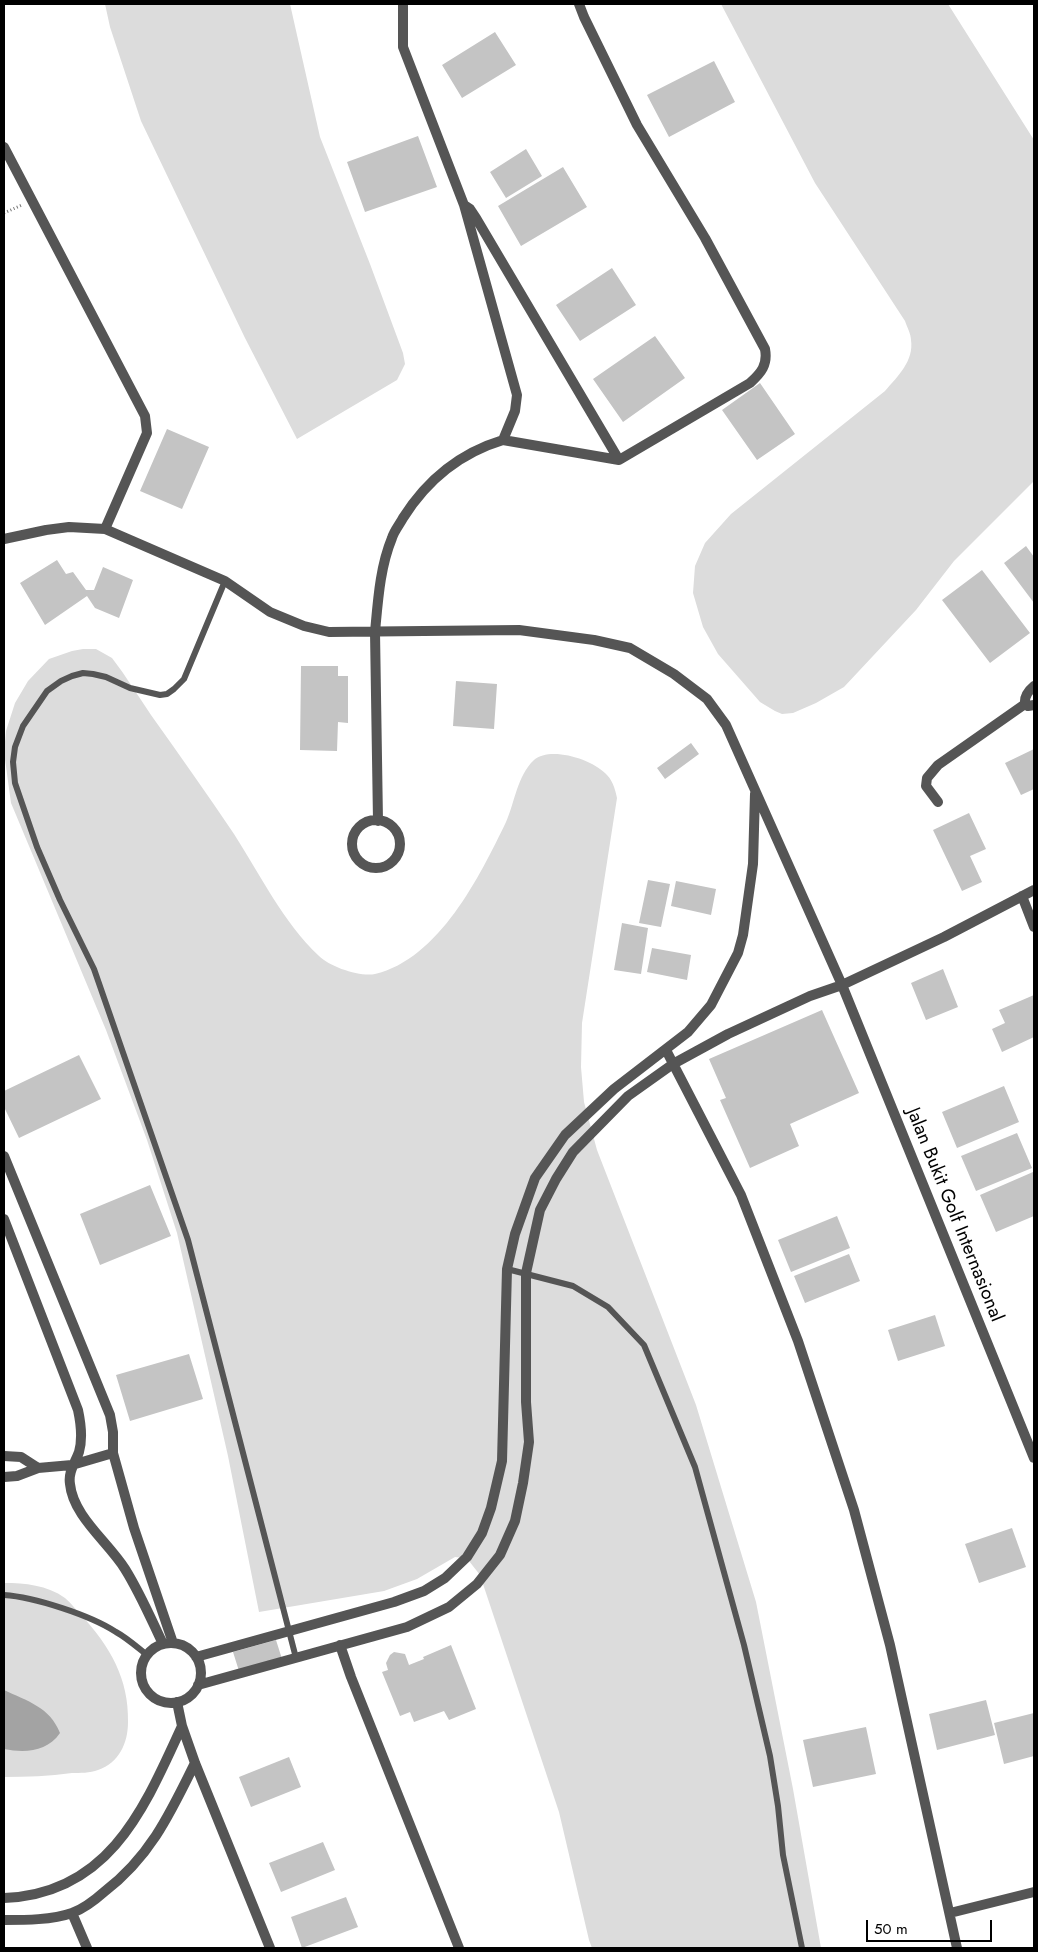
<!DOCTYPE html>
<style>
body{margin:0}
#map{position:relative;width:1038px;height:1952px;overflow:hidden;background:#fff;font-family:Jost,sans-serif}
canvas{display:block}
.frame{position:absolute;inset:0;border:5px solid #000;pointer-events:none}
.scale{position:absolute;left:866px;top:1920px;width:126px;height:22px;box-sizing:border-box;border:2px solid #000;border-top:0;padding-left:6px;font-size:15px;line-height:18px;white-space:nowrap;color:#000;-webkit-text-stroke:4px #fff;paint-order:stroke}
</style>
<div id="map">
<canvas width="1038" height="1952"></canvas>
<div class="frame"></div>
<div class="scale">50 m</div>
</div>
<script>
const ctx = document.querySelector('canvas').getContext('2d');
ctx.lineJoin = 'round';
function paint(path, color) {
  ctx.fillStyle = color;
  ctx.fill(path, 'evenodd');
}
function trace(path, color, width, dash) {
  ctx.strokeStyle = color;
  ctx.lineWidth = width;
  ctx.lineCap = dash ? 'butt' : 'round';
  ctx.setLineDash(dash || []);
  ctx.stroke(path);
}
function label(font, color, halo, rows, align = 'center') {
  ctx.font = font + ' Jost,sans-serif';
  ctx.lineWidth = 5;
  ctx.setLineDash([]);
  ctx.textBaseline = 'middle';
  ctx.strokeStyle = halo;
  ctx.fillStyle = color;
  for (const [text, x, y, turn = 0] of rows) {
    ctx.save();
    ctx.translate(x, y);
    ctx.rotate((+turn || 0) * Math.PI / 180);
    ctx.textAlign = isNaN(turn) ? turn : align;
    if (halo) ctx.strokeText(text, 0, 0);
    ctx.fillText(text, 0, 0);
    ctx.restore();
  }
}
paint(new Path2D(`
 M105,4H290L320,137L370,264L403,353L405,364L397,380L297,439L245,338L141,121L110,27Z
 M721,4H948L1034,140V481L954,561L916,610L844,687L816,703L793,713L782,714L775,711L760,702L718,654L703,627L693,593L695,566L705,543L731,514L885,391C898,376 914,361 911,340C911,334 907,327 905,321L815,183Z
 M83,649H96L112,658C126,676 138,696 151,715C179,754 207,794 234,834C261,876 283,922 319,956C330,967 360,977 375,974C439,959 480,876 506,822C515,802 517,776 534,760C550,746 591,759 605,773C612,779 615,788 617,798L582,1023L581,1067L584,1102L597,1150L696,1405L756,1602L793,1789L821,1948H592L589,1940L559,1812L480,1575L469,1561L464,1558L455,1557L417,1579L384,1591L259,1612L228,1456L177,1233L147,1140L106,1030L11,803L4,752L6,731L15,703L28,681L49,659L72,651Z
 M4,1583C25,1583 47,1585 65,1598C71,1603 76,1610 81,1615C110,1646 129,1679 128,1722C128,1743 119,1763 98,1770C90,1773 80,1773 72,1773C49,1776 27,1777 4,1777Z`), '#dcdcdc');
paint(new Path2D(`
 M4,1690C27,1701 50,1707 60,1733C47,1752 25,1753 4,1749Z`), '#a3a3a3');
paint(new Path2D(`
 M495,32L516,65L462,98L442,65Z
 M714,61L735,102L669,137L647,95Z
 M418,136L437,187L365,212L347,162Z
 M526,149L542,176L506,198L490,172Z
 M563,167L587,207L521,246L498,206Z
 M612,268L636,305L580,341L556,305Z
 M655,336L685,378L623,422L593,379Z
 M760,383L795,434L757,460L722,410Z
 M167,429L209,447L182,509L140,491Z
 M1026,546L1034,557V603L1004,563Z
 M57,560L66,574L73,572L86,590H94L103,567L133,580L119,618L95,608L87,596L45,625L20,583Z
 M982,570L1030,633L990,663L942,600Z
 M301,666H338V676H348V723L338,722L337,751L300,750Z
 M456,681L497,684L494,729L453,726Z
 M691,743L699,754L665,779L657,768Z
 M1034,749V789L1021,795L1005,763Z
 M969,813L986,849L970,856L982,882L962,891L933,830Z
 M648,880L670,884L661,927L639,923Z
 M676,881L716,889L711,915L671,906Z
 M622,923L648,928L641,974L614,970Z
 M652,948L691,955L687,980L647,972Z
 M943,969L958,1007L926,1020L911,983Z
 M1034,995V1037L1002,1052L992,1029L1005,1023L999,1010Z
 M822,1010L859,1093L790,1124L799,1146L750,1168L720,1100L726,1098L709,1059Z
 M79,1055L101,1099L19,1138L4,1107V1091Z
 M1004,1086L1019,1122L957,1148L942,1112Z
 M1017,1133L1032,1168L976,1191L961,1156Z
 M1033,1172L1034,1216L996,1232L980,1195Z
 M150,1185L171,1236L100,1265L80,1214Z
 M837,1216L850,1248L791,1272L778,1240Z
 M849,1254L860,1281L805,1303L794,1276Z
 M935,1315L945,1346L898,1361L888,1330Z
 M189,1354L203,1399L130,1421L116,1375Z
 M1012,1528L1026,1567L979,1583L965,1544Z
 M276,1640L282,1659L239,1671L233,1652Z
 M451,1645L476,1709L449,1720L444,1711L414,1722L410,1712L400,1716L382,1672L388,1670L386,1663L390,1655L394,1652L405,1654L409,1665L424,1659L423,1657Z
 M986,1700L995,1735L937,1750L929,1714Z
 M1034,1713V1756L1004,1764L994,1723Z
 M866,1727L876,1774L813,1787L803,1740Z
 M289,1757L301,1787L251,1807L239,1777Z
 M323,1842L335,1870L281,1892L269,1863Z
 M346,1897L358,1927L302,1948L291,1917Z`), '#c4c4c4');
trace(new Path2D(`
 M4,213L22,205`), '#777', 3, [1, 2.5]);
trace(new Path2D(`
 M225,581L184,679L174,689L167,694L160,695L130,688L106,677L93,674L83,673L72,676L61,681L47,691L23,726L15,747L13,762L15,783L37,847L60,900L94,969L188,1240L296,1658
 M507,1269L573,1286L608,1307L644,1345L695,1467L744,1645L770,1756L778,1806L783,1855L802,1948
 M4,1595C34,1597 90,1615 116,1632C127,1638 137,1647 147,1655`), '#555', 6);
trace(new Path2D(`
 M403,4V47L464,205L517,395L515,411L503,440
 M4,147L145,416L147,433L105,529
 M464,205L470,209L476,218L619,460
 M4,539L46,530L69,527L105,529L225,581L270,612L304,626L329,632L519,630L594,640L630,648L674,674L707,699L726,725L842,985L1034,1458
 M1034,686C1028,691 1024,696 1025,704L1028,706L1034,705
 M938,802L926,786L927,778L938,765L1025,704
 M352 844a24 24 0 1 1 48 0a24 24 0 1 1-48 0Z
 M378,821L375,632C378,600 380,567 392,538C394,531 400,524 403,518C427,480 460,453 503,440L619,460L750,383C761,373 768,365 765,349L705,238L637,125L584,17L579,4
 M1022,896L1034,927
 M666,1050L741,1195L798,1341L854,1510L890,1645L957,1948
 M4,1156L110,1415L113,1432V1453L134,1528L173,1643
 M4,1219L78,1410C81,1424 83,1438 79,1452C75,1463 68,1472 70,1484C73,1516 108,1542 125,1569C140,1593 151,1619 163,1644
 M4,1456L21,1457L38,1468
 M4,1477L17,1476L38,1468L72,1465L113,1453
 M141 1673a30 30 0 1 1 60 0a30 30 0 1 1-60 0Z
 M340,1645L351,1677L459,1948
 M196,1657L394,1602L424,1591L445,1578L467,1557L482,1533L491,1508L502,1461L507,1269L515,1234L535,1178L565,1135L614,1089L688,1032L711,1005L738,953L743,935L753,864L755,794
 M198,1685L407,1627L449,1607L477,1584L500,1555L515,1521L523,1483L529,1442L526,1402V1273L540,1210L556,1179L573,1152L628,1096L673,1064L728,1034L810,996L842,985L944,937L1034,890
 M177,1702L182,1726L195,1763L270,1948
 M4,1898C109,1894 144,1809 182,1726
 M72,1913L87,1948
 M950,1913L1034,1892
 M4,1920C25,1920 52,1920 72,1913C83,1909 95,1900 104,1892C150,1857 170,1814 195,1763`), '#555', 10);
label('19px', '#000', '#fff', [
 ["Jalan Bukit Golf Internasional",954,1215,68]
]);
</script>
